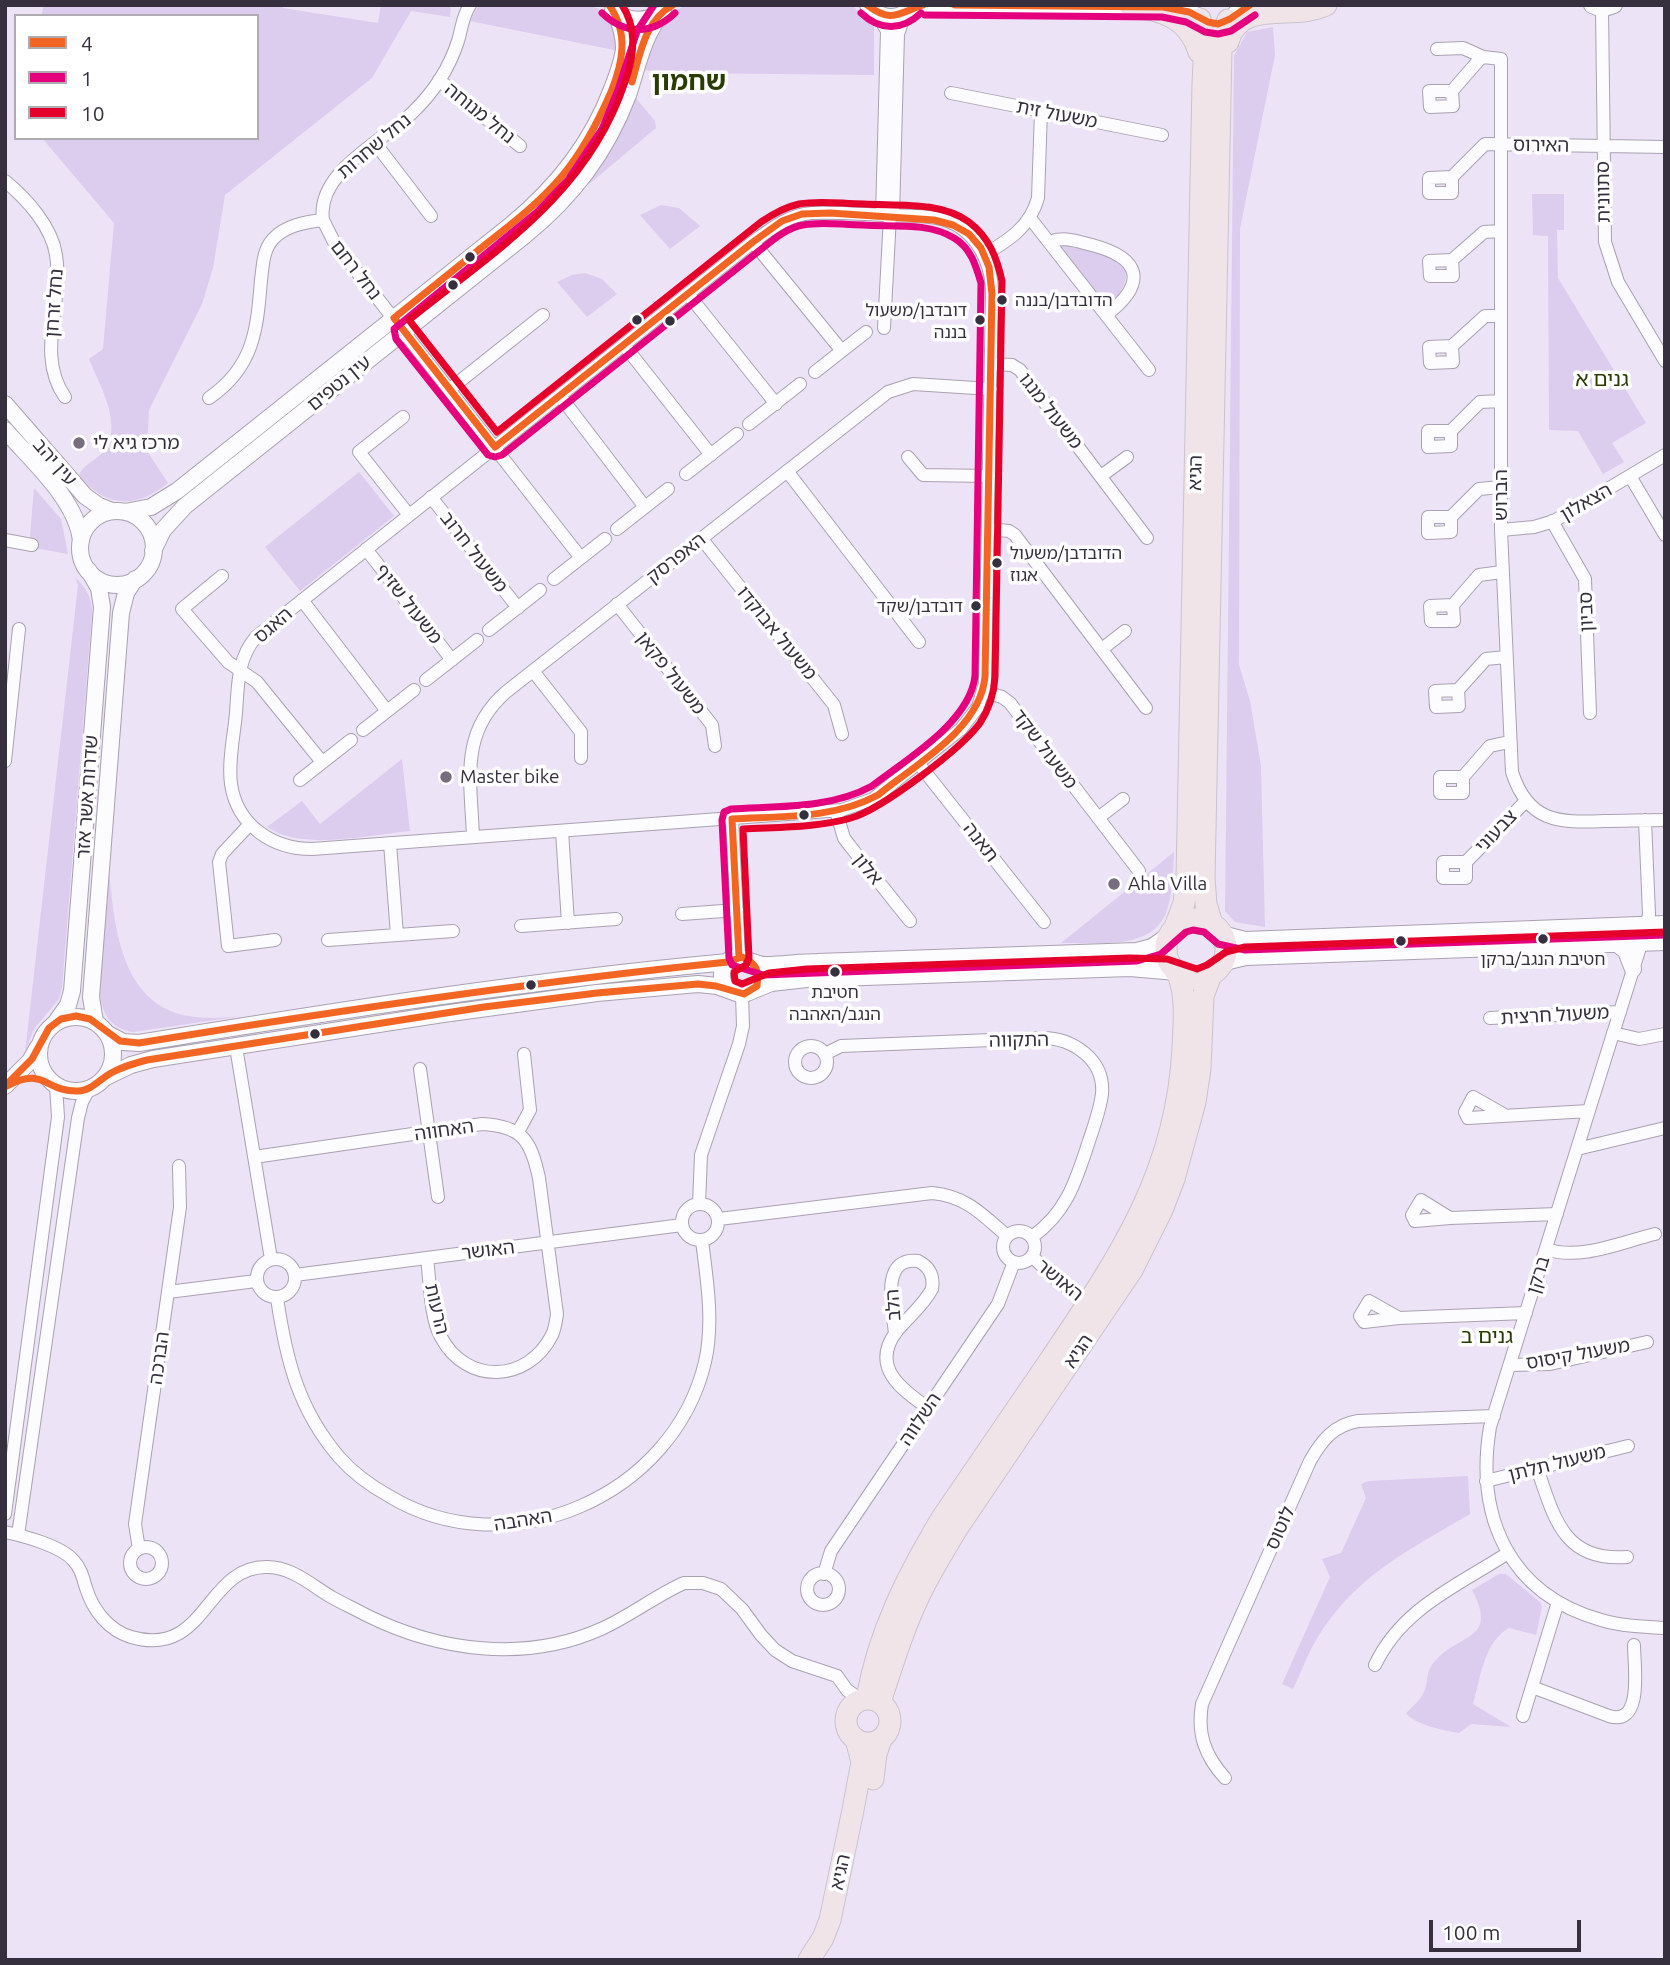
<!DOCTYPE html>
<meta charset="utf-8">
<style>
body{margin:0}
#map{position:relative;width:1670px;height:1965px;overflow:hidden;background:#ede3f7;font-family:Ubuntu,sans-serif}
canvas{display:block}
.frame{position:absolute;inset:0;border:7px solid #362f3d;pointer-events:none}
.legend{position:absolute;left:14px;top:14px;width:245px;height:126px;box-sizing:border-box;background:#fff;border:2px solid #afacb1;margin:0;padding:9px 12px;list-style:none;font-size:21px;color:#362f3d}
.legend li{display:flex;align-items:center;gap:14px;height:35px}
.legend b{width:35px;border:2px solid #afacb1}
.scale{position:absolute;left:1429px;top:1920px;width:152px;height:32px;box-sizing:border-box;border:4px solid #362f3d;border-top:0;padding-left:9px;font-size:21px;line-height:24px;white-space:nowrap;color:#362f3d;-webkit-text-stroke:5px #fff;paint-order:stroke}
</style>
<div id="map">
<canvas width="1670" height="1965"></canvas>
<div class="frame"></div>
<ul class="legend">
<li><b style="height:9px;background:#f26522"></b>4</li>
<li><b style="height:9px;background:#e5007d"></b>1</li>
<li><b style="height:9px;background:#e4002b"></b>10</li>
</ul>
<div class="scale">100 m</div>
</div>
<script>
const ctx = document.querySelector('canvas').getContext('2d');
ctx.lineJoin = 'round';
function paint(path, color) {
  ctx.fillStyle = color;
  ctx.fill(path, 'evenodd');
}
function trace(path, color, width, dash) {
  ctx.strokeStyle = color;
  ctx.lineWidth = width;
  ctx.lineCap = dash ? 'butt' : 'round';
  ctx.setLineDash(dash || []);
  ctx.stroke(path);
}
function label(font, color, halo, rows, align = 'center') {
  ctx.font = font + ' Ubuntu,"Noto Sans Hebrew",sans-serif';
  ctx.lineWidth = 7;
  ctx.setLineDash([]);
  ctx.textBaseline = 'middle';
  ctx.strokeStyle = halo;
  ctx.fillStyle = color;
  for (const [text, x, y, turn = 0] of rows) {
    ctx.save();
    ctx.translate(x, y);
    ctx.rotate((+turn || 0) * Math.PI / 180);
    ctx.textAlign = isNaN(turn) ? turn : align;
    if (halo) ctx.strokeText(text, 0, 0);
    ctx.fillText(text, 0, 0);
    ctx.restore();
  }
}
paint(new Path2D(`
 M44,5H283V8L378,23L381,5H448L451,9L450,17L411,11L372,78L225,195L213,268L202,304L149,410L147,451L168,483C136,509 105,508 79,475C85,462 99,460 106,448C122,422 99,384 89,359L103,349L114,223L42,138H257V16H41Z
 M479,5H584C612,8 615,27 619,51L470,21Z
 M686,5H852L874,27V75L684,73L642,70L643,59L668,15Z
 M1273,27L1275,55L1240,229L1239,665L1250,701L1261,766L1265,927L1235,922L1225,911L1234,56L1247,32Z
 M635,97L655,121L656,128L588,185L619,134Z
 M1532,194H1564V230H1557L1558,278L1646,423L1612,443L1624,462L1603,474L1578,431L1549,430L1548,236L1533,235Z
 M661,205L679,208L700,226L670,249L640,215Z
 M1068,244L1110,257L1125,269C1128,286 1119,295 1106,305L1060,247Z
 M585,273L602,279L617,294L587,317L557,282L572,275Z
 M359,472L394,516L300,591L265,547Z
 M34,488L61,519L68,554L29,547Z
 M75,577C86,588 92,597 92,613L62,988L59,999L34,1029L25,1053L78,585Z
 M402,759L410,831C369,835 302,851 267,827L302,801L320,824Z
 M1174,852C1173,872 1173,894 1166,913C1151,951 1095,942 1061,943Z
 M109,869C114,924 120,1004 188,1016C206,1019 224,1018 242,1016L133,1032C110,1028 102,1014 100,993Z
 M1468,1476L1470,1514C1408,1551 1355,1575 1316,1640C1307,1655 1301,1673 1293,1689L1282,1684L1330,1577L1322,1559L1341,1553L1366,1498L1361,1484L1369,1481Z
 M1499,1574H1506L1540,1602L1542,1607L1536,1635L1509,1628C1484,1641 1480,1680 1473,1704L1511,1727L1471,1724L1459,1733C1445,1731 1413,1724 1406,1713C1412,1707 1421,1699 1424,1692C1428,1683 1426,1673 1432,1665C1456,1632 1500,1643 1472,1590Z`), '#dccced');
const street = new Path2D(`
 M1602,9L1605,242L1618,282L1665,361
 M877,14L887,31L882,215
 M1437,49L1463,48L1483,57
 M439,80L520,146
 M1452,91H1429L1430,107L1453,106L1452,91L1479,60L1483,57L1501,59V530L1512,772C1528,822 1558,823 1604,821C1624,821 1644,820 1665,820
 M951,93L1162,135
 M375,143L431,216
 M1452,177V193H1429V178L1452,177L1485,144L1665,147
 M5,181C27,199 52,227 56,255C64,302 35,355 65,397
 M812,213C836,212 859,214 883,215C900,216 919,215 937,218C974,225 992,260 992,294L985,683L978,707L961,729L873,799L842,810L312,849C272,849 237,825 231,784C228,761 234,736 236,713C238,686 237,659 256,637L753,242C772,228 788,215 812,213Z
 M893,216L898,34L905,14
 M1030,218L1149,370
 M323,220L335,244L581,558
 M753,242L842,351
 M1049,242C1064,236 1076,241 1092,245C1141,258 1148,283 1106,315
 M984,255C1009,240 1030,227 1038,198L1041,111
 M1452,260L1453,276H1430L1429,261L1452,260L1484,232L1501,231
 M688,294L776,404
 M884,328L890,216
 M624,345L711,455
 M1452,346L1453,362L1430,363L1429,347L1452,346L1485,316H1501
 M991,364L1012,365L1020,370L1147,538
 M815,372L866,332
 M450,389L543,315
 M560,396L645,507
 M209,398C254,367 257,330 261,280C263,265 263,250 273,239C286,225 306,222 323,220C316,172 382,142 412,113C433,93 449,69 458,41C462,28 462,17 470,5
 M403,417L359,452L409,515
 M749,424L800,384
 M1451,431V446L1428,447V431H1451L1480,402L1501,401
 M908,457L923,475L989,476
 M787,471L919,642
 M686,474L737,434
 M1101,476L1127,457
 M1630,476L1665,535
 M431,497L518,608
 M1451,517V532L1428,533V517H1451L1479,489L1501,487
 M1552,521L1585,579L1590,713
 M617,529L668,489
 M988,529L1009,531L1015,535L1146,708
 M1501,530L1534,527L1554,521L1665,455
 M701,538L834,705L842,734
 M5,540L32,545
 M366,549L452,660
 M222,576L182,609L228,662L257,682L322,762
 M554,579L605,539
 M302,600L387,711
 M617,604L712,725L715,746
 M1453,605L1430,606L1431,621H1454L1453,605L1479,575L1502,572
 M489,630L540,590
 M1102,649L1125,631
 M533,671L581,732V758
 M426,680L477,640
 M1458,690L1435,691L1436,707L1459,706L1458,690L1486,659L1506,657
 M983,691L1002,697L1010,703L1139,871
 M363,730L414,690
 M5,761L19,629
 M918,763L1044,922
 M1463,777H1440V793H1463V777L1490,746L1509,742
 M300,780L351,740
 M836,811L844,838L850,846L910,921
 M1098,818L1123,799
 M732,819L739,957
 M1645,820L1649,914L1647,925L1490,1427C1475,1517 1509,1594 1601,1620C1621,1626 1644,1627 1665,1628
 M250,824L222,854L219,862L228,946L275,940
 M562,831L568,923
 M473,837C471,781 459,733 506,692L888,392L913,384L991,389
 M390,843L397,935
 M1466,862V878H1443V862H1466L1526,801
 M682,914L737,910
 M521,926L616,919
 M328,940L453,931
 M1490,1018L1620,1012
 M1613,1033L1639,1039L1665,1034
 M795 1062a16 16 0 1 1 32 0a16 16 0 1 1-32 0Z
 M236,1047L271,1259
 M825,1054L841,1046L1042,1038C1072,1038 1105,1059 1102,1094C1100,1110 1094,1126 1089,1141C1076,1181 1067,1212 1032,1237
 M420,1069L438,1197
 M1503,1114L1473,1097L1465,1112L1468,1118L1589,1111
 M518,1132L530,1110L524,1054
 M1577,1149L1665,1128
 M254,1157L482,1124C522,1126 531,1140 539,1178L557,1314C556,1321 555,1329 552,1335C528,1383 466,1385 441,1337C430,1318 430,1281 427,1258
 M682 1222a18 18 0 1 1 36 0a18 18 0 1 1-36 0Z
 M699,1204L701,1155L739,1044L743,1026L742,995
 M1450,1218L1421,1200L1412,1215L1415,1221L1450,1218L1557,1214
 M719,1219L932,1193C966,1196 983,1215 1007,1236
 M1003 1247a16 16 0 1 1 32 0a16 16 0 1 1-32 0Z
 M1546,1249C1580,1261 1621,1242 1655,1234
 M1032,1256L1052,1276L1089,1303
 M257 1278a19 19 0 1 1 38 0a19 19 0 1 1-38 0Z
 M295,1275L682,1225
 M168,1292L256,1281
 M277,1298C286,1359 298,1409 339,1457C353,1473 371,1486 389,1496C508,1568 673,1497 705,1362C714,1323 707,1280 702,1241
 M1399,1318L1369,1301L1360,1316L1364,1322L1399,1318L1526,1313
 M895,1334C893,1311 879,1256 918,1261C930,1267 934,1276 932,1289C923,1306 908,1317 896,1332C870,1367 902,1390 928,1408
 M1510,1365L1550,1364L1647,1342
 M1537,1468C1554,1517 1563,1562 1627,1557
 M1486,1481L1628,1446
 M5,1514L58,1117L56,1086
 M5,1532C24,1536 61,1546 73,1560C81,1568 83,1578 86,1588C93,1610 108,1630 131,1637C207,1659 205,1566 267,1567C293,1567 312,1586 333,1598C344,1604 355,1609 366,1615C438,1651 525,1663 601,1629C630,1616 655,1596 684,1583H703L721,1589L742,1609L761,1635L775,1650L792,1661L837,1676L847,1690L861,1700
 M18,1535L78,1118L82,1102L89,1089
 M130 1563a16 16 0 1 1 32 0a16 16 0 1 1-32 0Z
 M139,1549L135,1524L180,1207L179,1166
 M807 1589a16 16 0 1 1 32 0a16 16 0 1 1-32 0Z
 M824,1574L831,1551L998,1304L1014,1262
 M1375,1665C1402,1608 1457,1586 1508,1553
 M1532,1687L1609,1716C1644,1727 1634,1665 1634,1645
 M1523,1716L1558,1602
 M1225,1778C1205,1756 1197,1734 1202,1704L1310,1461C1322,1440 1334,1425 1358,1421L1494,1416`);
const secondary = new Path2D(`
 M868,5C882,21 900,21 914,5
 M925,5L1139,7
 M1592,5L1602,9L1614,5
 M1162,7L1196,15
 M613,10C628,22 644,23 660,13
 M1236,13L1251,5
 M5,404L85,496L99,506L112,511
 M5,430C31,460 77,500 81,541
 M80 548a37 37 0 1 1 74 0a37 37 0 1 1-74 0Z
 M125,512L151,507L177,491L511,225C556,188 591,145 612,89C617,76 623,61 624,48C624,34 620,23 615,11
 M153,551L163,530L185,506L524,236C572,197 606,153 628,95C638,65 643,36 663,11
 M1222,934L1245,940L1665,924
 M1617,944L1626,951L1633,969
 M1220,967L1229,961L1246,957L1665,942
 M728,990C723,984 720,978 723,970C731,945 752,966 766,965C783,965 800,962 817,962L1137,951L1152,947L1168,936
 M39 1054a37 37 0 1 1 74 0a37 37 0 1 1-74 0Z
 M56,1022L68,1005L72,991L102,607L99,588L89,571
 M95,1022L91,997L121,613L126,593L135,579
 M108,1034L123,1042L139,1043C335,1011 531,980 728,962
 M104,1078L131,1065L153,1059L443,1014L597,993L698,984L717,986L742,995L771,983L807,979L1130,968L1176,972
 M5,1086L30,1061L38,1047`);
const highway = new Path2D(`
 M1131,7C1163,9 1189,19 1199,52
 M1228,42C1237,6 1276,14 1304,11C1311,10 1319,8 1326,5
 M1166 949a30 30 0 1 1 60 0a30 30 0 1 1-60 0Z
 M1212,924L1206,904L1204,878L1221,49L1223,32L1228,20
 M1175,927L1184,903L1187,876L1203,84L1205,42L1200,19
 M846 1721a22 22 0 1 1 44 0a22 22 0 1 1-44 0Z
 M867,1699C878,1633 908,1575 942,1518C978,1465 1014,1412 1050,1360C1118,1259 1177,1174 1183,1047C1184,1022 1187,998 1178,974
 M880,1702C892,1666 903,1629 920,1594C931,1571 945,1549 958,1527L1132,1270L1162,1210L1174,1179L1195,1102L1200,1069L1203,996L1211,975
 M873,1779L876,1754L881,1739
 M809,1960L823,1938L830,1920L853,1810L862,1762L856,1739`);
trace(street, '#a9a2b0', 14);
trace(secondary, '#a9a2b0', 18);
trace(highway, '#c9c3cd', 23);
trace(street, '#fcfbfe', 12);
trace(secondary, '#fcfbfe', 16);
trace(highway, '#f0e4e9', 21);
trace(new Path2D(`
 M867,5C892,24 898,13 923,5
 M955,5L1163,7L1189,12L1208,22L1218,24L1230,19L1250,5
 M632,82C640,54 645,20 673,5
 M495,447L753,242L782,221L802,214L830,213L934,220L953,225L969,234L981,248L989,267L992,294L985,677C980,729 916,764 878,795C834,819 781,816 732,819
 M495,447L394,318C425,293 456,268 486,244C513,223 540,202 562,176C583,151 598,122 611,92C623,62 629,33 609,5
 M732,819L739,957
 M5,1086L32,1059L49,1028L61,1019L76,1016L90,1019L120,1041L139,1043C335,1011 531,982 728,962L742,957C757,964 759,970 757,986L744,994L716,986L698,984L597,993L484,1007L147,1060C135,1063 122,1067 111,1073C100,1079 91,1091 78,1091C44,1092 45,1065 5,1087`), '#f26522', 7);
trace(new Path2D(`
 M654,5L637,31L618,90L602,129L568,180L537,212L394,329L396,339L488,455L495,457L502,455L769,243C779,235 790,227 803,225C822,221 843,225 863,225C892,227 928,222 954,238C971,248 976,266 981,283L975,676C970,722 907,759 872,786C830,809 778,806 731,809L724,812L722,820L729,958L732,965L763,975L1137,961L1161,954L1186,932L1193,930L1204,932L1218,944L1245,950L1665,935
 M602,13C625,35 652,35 675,13
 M861,13C880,31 902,31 921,13
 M925,15L1162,17L1186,22L1205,32L1218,34L1231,31L1255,15`), '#e5007d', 7);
trace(new Path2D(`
 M622,5C638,29 634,57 625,82C588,194 496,250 409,320L497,432L761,222C773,214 785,207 799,204C821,200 842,204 864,204C897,206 940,201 969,222C989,237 997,258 1002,281L995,677C994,694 989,709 980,723C961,749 882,809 851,818C816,828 779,827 743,829L749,958L746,965L734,972L735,981L742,984L769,973L807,969L1130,958L1167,959L1197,969L1207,965L1226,952L1245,947L1665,932`), '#e4002b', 7);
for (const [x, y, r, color] of [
 [470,257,6,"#362f3d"],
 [453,285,6,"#362f3d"],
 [1002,300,6,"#362f3d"],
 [637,320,6,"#362f3d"],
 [980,320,6,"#362f3d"],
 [670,321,6,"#362f3d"],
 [79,443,7,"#766e7e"],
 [997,563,6,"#362f3d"],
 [976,606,6,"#362f3d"],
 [446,777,7,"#766e7e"],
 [804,815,6,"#362f3d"],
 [1114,884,7,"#766e7e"],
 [1543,939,6,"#362f3d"],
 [1401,941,6,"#362f3d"],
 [835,972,6,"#362f3d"],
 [531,985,6,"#362f3d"],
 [315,1034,6,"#362f3d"]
]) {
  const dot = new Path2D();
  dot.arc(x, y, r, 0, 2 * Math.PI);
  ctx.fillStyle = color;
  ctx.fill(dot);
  trace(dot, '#fff', 2.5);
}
label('17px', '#362f3d', '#fff', [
 ["הדובדבן/בננה",1015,300],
 ["דובדבן/משעול",967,310,"right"],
 ["בננה",967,332,"right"],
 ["הדובדבן/משעול",1010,553],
 ["אגוז",1010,575],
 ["דובדבן/שקד",963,606,"right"],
 ["חטיבת הנגב/ברקן",1543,959,"center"],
 ["חטיבת",835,992,"center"],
 ["הנגב/האהבה",835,1014,"center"]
], 'left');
label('19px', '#362f3d', '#fff', [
 ["נחל מנוחה",480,113,39],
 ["משעול זית",1057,114,11],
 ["האירוס",1541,145,1],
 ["נחל שחרות",374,146,-40],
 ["סתוונית",1603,192,-91],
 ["נחל רחם",356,270,52],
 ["נחל זרחן",54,303,-86],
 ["עין נטפים",339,383,-39],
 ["משעול מנגו",1051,411,52],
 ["עין יהב",55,462,49],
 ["הגיא",1195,473,-89],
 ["הברוש",1501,495,-90],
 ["הצאלון",1586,502,-30],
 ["משעול חרוב",474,552,52],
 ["האפרסק",676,558,-38],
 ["משעול שזיף",409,604,52],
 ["סביון",1586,612,-92],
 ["האגס",273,625,-41],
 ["משעול אבוקדו",777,633,51],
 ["משעול פקאן",671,673,52],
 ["משעול שקד",1045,749,53],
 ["שדרות אשר אזר",87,797,-86],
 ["צבעוני",1496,831,-46],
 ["תאנה",981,842,52],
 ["אלון",868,869,51],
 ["משעול חרצית",1555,1015,-3],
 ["התקווה",1019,1040,-1],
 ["האחווה",444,1130,-8],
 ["האושר",488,1250,-7],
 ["ברקן",1538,1275,-73],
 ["האושר",1060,1280,39],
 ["הלב",893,1305,-94],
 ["הרעות",437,1309,77],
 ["הגיא",1078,1351,-56],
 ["משעול קיסוס",1578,1354,-10],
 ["הברכה",159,1358,-82],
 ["השלווה",920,1419,-56],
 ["משעול תלתן",1557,1463,-14],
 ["האהבה",523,1520,-9],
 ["לוטוס",1280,1528,-66],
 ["הגיא",840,1872,-78]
]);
label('19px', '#362f3d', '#fff', [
 ["מרכז גיא לי",93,443],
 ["Master bike",460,777],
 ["Ahla Villa",1128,884]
], 'left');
label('21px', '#2a3c04', '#fff', [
 ["גנים א",1602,379],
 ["גנים ב",1487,1336]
]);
label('bold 26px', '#2a3c04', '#fff', [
 ["שחמון",689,81]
]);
</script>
